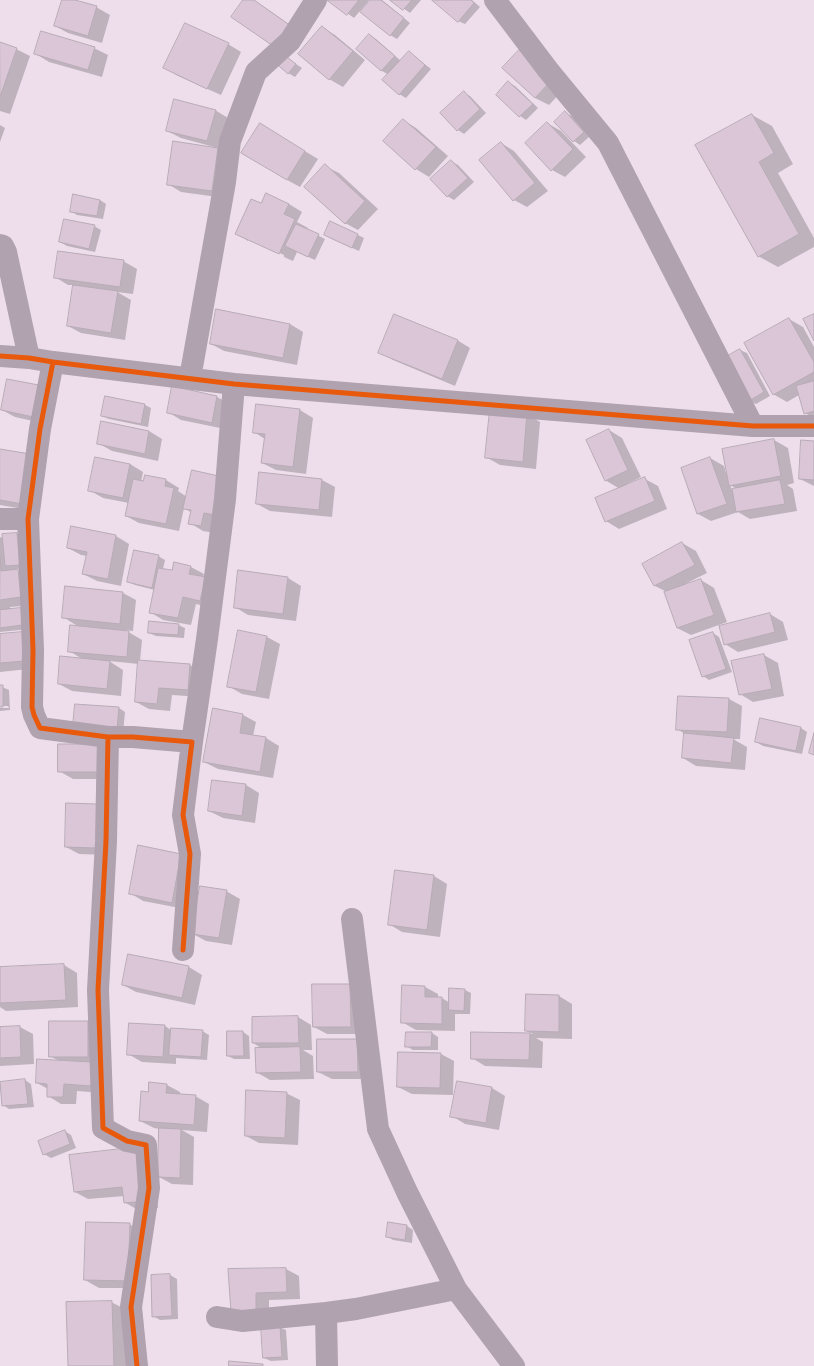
<!DOCTYPE html>
<style>
body{margin:0}
canvas{display:block;background:#eedeec}
</style>
<canvas width="814" height="1366"></canvas>
<script>
const ctx = document.querySelector('canvas').getContext('2d');
ctx.lineJoin = 'round';
function paint(path, color) {
  ctx.fillStyle = color;
  ctx.fill(path, 'evenodd');
}
function trace(path, color, width, dash) {
  ctx.strokeStyle = color;
  ctx.lineWidth = width;
  ctx.lineCap = dash ? 'butt' : 'round';
  ctx.setLineDash(dash || []);
  ctx.stroke(path);
}
paint(new Path2D(`
 M63,0H71L96,7L110,15L102,43L68,33L55,26Z
 M244,0H253L260,4L304,35Z
 M329,0H369L354,18Z
 M372,0H382L410,23L397,39L390,35Z
 M392,0H421L410,13Z
 M434,0H472L480,7L465,24L458,21Z
 M322,27L335,35L365,60L343,87L329,79Z
 M370,35L376,39L401,61L409,52L431,69L406,98L399,94L389,75L382,71L357,49Z
 M0,43L16,49L30,56L10,114L0,111Z
 M228,44L241,52L221,95L178,76L165,68Z
 M94,48L108,55L102,77L49,62L36,54Z
 M519,51L564,89L549,105L535,98Z
 M287,58L302,68L295,77L288,73Z
 M509,83L515,86L538,108L526,120L520,116L497,95Z
 M464,93L470,96L486,113L464,134L458,130Z
 M215,110L228,118L221,148H216L231,156L225,198L181,192L168,184L214,147L181,138L167,131Z
 M565,113L572,116L590,136L580,145L574,141Z
 M752,115L772,126L793,164L778,173L814,238V247L778,267L758,256Z
 M403,120L416,128L448,156L429,177L416,169L384,141Z
 M547,123L561,131L586,157L565,177L552,170Z
 M0,125L5,128L0,142Z
 M273,132L318,159L300,187L287,180Z
 M501,143L514,151L548,191L527,207L514,200Z
 M451,161L458,165L474,182L454,200L447,196Z
 M325,166L339,173L378,209L358,230L345,223Z
 M100,200L106,204L103,219L77,215L71,211Z
 M289,204L302,212L297,222L308,228L307,230L325,239L315,260L297,252L293,261L284,257V255L248,239V241L236,233L261,205Z
 M331,222L364,238L359,251L332,239Z
 M94,226L101,230L95,252L67,246L60,242Z
 M123,261L137,269L133,294L117,292L131,300L125,340L81,333L68,326L74,285H68L55,277Z
 M789,319L803,327L814,347V416L812,417L805,413L799,395L787,402L773,394Z
 M290,324L303,332L297,365L224,351L211,344Z
 M457,340L470,348L455,386L393,360L379,352Z
 M740,350L747,353L770,396L756,404L749,401Z
 M44,387L51,425L15,417L2,410Z
 M106,397L145,405L151,408L148,427L109,419L102,416Z
 M217,397L230,404L225,429L181,420L168,412Z
 M257,405L300,410L313,418L306,474L276,470L262,463L265,439L254,432Z
 M527,414L540,422L536,469L500,465L486,457Z
 M102,422L149,431L162,439L158,461L112,451L98,443Z
 M609,430L622,438L641,477L627,484L628,486L645,479L658,486L667,509L619,529L606,521L620,489L605,480Z
 M774,440L788,448L794,483L787,485L793,489L797,511L750,519L738,512L711,521L698,514L682,468L710,458L724,466L727,476L724,450ZM730,485L737,489L732,490Z
 M814,442V486L800,479Z
 M0,450L35,511L0,505Z
 M130,464L143,472L141,482L166,480L179,488L178,491L187,497L222,477L215,533L203,531L190,523L192,513L184,508L179,531L139,523L126,516L129,503L103,498L89,490Z
 M260,474L322,480L335,487L332,517L270,511L257,504Z
 M72,527L116,536L129,544L121,586L97,581L83,574L87,556L81,555L68,548Z
 M17,534L23,538L26,568L16,569L31,578L34,605L10,607V610L29,629L0,632V537L3,538Z
 M682,543L696,551L707,573L685,584L686,586L701,580L714,588L727,622L691,635L677,628L667,592L655,586Z
 M158,556L165,560L163,569L173,571L191,567L204,574L203,578L214,608L196,604L191,625L163,620L150,612L155,590L135,585L128,582Z
 M288,578L301,586L296,621L248,615L235,607Z
 M66,587L123,593L136,600L133,631L125,630L142,640L140,661L190,665L203,673L201,697L172,695L170,711L149,709L136,702L139,664L109,661L123,670L121,696L72,691L59,684L84,660L69,651L79,627L63,617Z
 M770,614L783,622L788,640L738,652L725,644Z
 M178,625L185,628L184,638L156,636L149,633Z
 M239,631L267,637L280,644L269,699L242,694L228,686Z
 M713,633L719,637L732,672L709,680L703,676Z
 M0,635L38,668L0,672Z
 M764,655L778,663L784,696L753,702L740,694Z
 M0,686L9,690L10,710L0,711V708H9L8,706H0Z
 M729,699L742,706L740,739H733L747,747L745,770L696,766L683,758L685,734L677,729Z
 M119,708L125,712L123,733L81,729Z
 M243,715L256,722L253,736L266,738L279,746L273,778L218,769L204,762Z
 M801,728L807,732L802,754L763,746L756,742Z
 M59,745L117,779H73L59,771Z
 M246,785L259,793L255,823L223,818L209,811Z
 M97,805L109,855L79,854L66,847Z
 M194,862L185,909L143,901L130,893Z
 M396,871L434,876L447,884L440,937L402,932L389,924Z
 M226,891L240,899L232,945L206,941L193,934Z
 M64,965L77,973L78,1007L6,1011L0,1007V968Z
 M189,967L202,975L195,1005L136,992L123,985Z
 M350,985L364,1034H327L314,1027Z
 M425,987L438,994V998H442L450,1003L465,990L471,993L470,1014H455V1031L416,1030L402,1022Z
 M527,995L559,996L572,1004V1039L536,1038L543,1042L542,1068L485,1066L472,1058V1033L533,1034L526,1031Z
 M298,1017L311,1025L312,1050H303L313,1056L314,1079L270,1080L256,1072L263,1049L253,1043V1018Z
 M88,1022L101,1030L104,1093L77,1091L76,1104H61L48,1096V1089L37,1083L59,1061L50,1056Z
 M165,1026L171,1030L202,1031L209,1035L207,1060L176,1058V1064L142,1062L128,1054Z
 M20,1027L33,1034L34,1064L0,1066V1028Z
 M243,1032L249,1036L250,1059H234L228,1056Z
 M432,1033L438,1037V1050H413L406,1046Z
 M357,1040L371,1079H332L318,1072Z
 M441,1054L454,1061L453,1095L412,1094L398,1087Z
 M25,1080L31,1084L34,1107L9,1109L3,1105Z
 M458,1082L492,1088L505,1096L499,1130L465,1124L452,1116Z
 M167,1085L180,1092V1095L195,1096L209,1104L207,1132L182,1130L194,1137L193,1185L172,1184L159,1177L160,1129L154,1128L140,1121L149,1093Z
 M286,1093L300,1100L298,1145L259,1143L246,1136Z
 M65,1131L71,1135L76,1148L51,1158L44,1154Z
 M152,1156L158,1208L138,1210L124,1202V1196L88,1199L75,1192Z
 M389,1223L407,1226L413,1230L412,1243L393,1240L387,1236Z
 M129,1224L143,1232L141,1288H99L85,1280Z
 M286,1269L299,1276L300,1299L269,1300V1318L230,1293L229,1270Z
 M170,1275L177,1279L178,1319L160,1320L153,1316L152,1276Z
 M111,1302L125,1309L127,1366H69Z
 M279,1327L286,1330L288,1360L271,1361L264,1358Z`), '#0003');
const building = new Path2D(`
 M62,0H75L97,6L88,36L54,26Z
 M243,0H254L291,26L276,48L231,17Z
 M327,0H359L347,15Z
 M370,0H381L404,18L390,36L360,12Z
 M390,0H412L403,10Z
 M432,0H471L474,3L458,22Z
 M185,23L229,43L207,89L163,68Z
 M322,26L353,51L329,80L298,54Z
 M41,31L95,47L88,70L34,54Z
 M369,34L395,56L381,71L356,49Z
 M0,42L17,48L0,97Z
 M519,50L551,81L535,98L502,68Z
 M409,51L425,65L399,95L382,80Z
 M287,57L296,64L288,74L279,66Z
 M508,81L533,104L519,117L496,95Z
 M464,91L480,109L457,131L440,113Z
 M174,99L216,110L207,141L166,131Z
 M565,111L584,132L573,142L554,122Z
 M752,114L774,153L759,162L799,234L758,257L695,145Z
 M403,119L436,147L415,170L383,141Z
 M547,122L573,149L551,171L525,143Z
 M260,123L305,151L287,180L241,153Z
 M173,141L218,148L212,191L167,185Z
 M501,142L535,183L513,201L479,160Z
 M451,160L468,178L447,197L430,179Z
 M325,164L365,201L345,224L304,187Z
 M266,193L289,204L284,214L295,219L279,254L235,234L251,199L261,203Z
 M73,194L100,200L97,216L70,212Z
 M64,219L95,225L89,249L59,242Z
 M330,221L358,234L352,248L324,235Z
 M296,224L319,234L308,257L285,246Z
 M58,251L124,260L120,287L54,278Z
 M73,285L118,291L111,333L67,326Z
 M216,309L290,324L283,358L210,344Z
 M394,314L458,340L442,379L378,353Z
 M814,314V341L803,319Z
 M789,318L814,362V372L773,395L744,343Z
 M740,349L764,392L749,401L724,358Z
 M7,379L44,386L38,418L1,410Z
 M814,381V411L804,414L796,386Z
 M172,386L217,396L212,423L167,413Z
 M105,396L145,404L141,424L101,416Z
 M256,404L300,409L293,467L261,463L265,434L253,433Z
 M490,410L527,413L523,462L485,458Z
 M101,421L149,431L145,454L97,444Z
 M609,429L628,470L605,481L586,440Z
 M774,439L781,476L729,486L722,449Z
 M801,440L814,441V480L799,479Z
 M0,449L30,454L22,504L0,500Z
 M95,457L130,464L123,498L88,491Z
 M710,457L727,504L697,514L681,468Z
 M192,470L223,477L215,515L204,513L201,526L188,524L191,510L183,509Z
 M259,472L322,479L319,510L256,504Z
 M145,475L166,479L165,486L174,488L166,524L125,516L133,479L143,481Z
 M645,477L655,501L605,522L595,498Z
 M780,480L785,504L736,512L732,489Z
 M71,526L116,535L108,579L82,574L87,552L67,548Z
 M17,533L20,565L5,566L2,534Z
 M682,542L695,565L654,586L642,564Z
 M134,550L159,555L152,588L127,582Z
 M0,557L1,571L18,569L21,597L0,600Z
 M174,562L191,566L189,574L206,577L200,601L183,597L178,618L149,613L158,568L172,570Z
 M238,570L288,577L283,614L234,608Z
 M701,579L714,615L677,628L664,592Z
 M65,586L123,592L120,624L62,618Z
 M21,608L22,625L0,628V610Z
 M770,613L775,632L724,645L719,626Z
 M149,621L179,624L178,635L148,633Z
 M70,625L129,631L127,657L68,652Z
 M238,630L267,636L256,692L227,687Z
 M22,632L25,661L0,663V634Z
 M713,632L726,669L702,677L689,640Z
 M764,654L772,689L739,695L731,661Z
 M60,656L110,661L107,689L58,684Z
 M138,660L190,664L188,690L159,688L157,704L135,702Z
 M0,685H3V707H0Z
 M678,696L729,698L727,732L676,730Z
 M75,704L119,707L117,730L73,726Z
 M213,708L243,714L240,733L266,737L260,772L203,762Z
 M760,718L801,727L796,751L755,742Z
 M684,733L734,738L731,763L682,758Z
 M814,733V755L809,753Z
 M58,744H103L104,772H58Z
 M212,780L246,784L242,816L208,811Z
 M66,803L97,804L96,848L65,847Z
 M138,845L181,854L172,903L129,894Z
 M395,870L434,875L427,930L388,925Z
 M200,886L227,890L219,938L192,934Z
 M128,954L189,966L182,998L122,985Z
 M64,964L66,1000L0,1003V967Z
 M312,984H350L351,1027H313Z
 M402,985L425,986V997H442V1024L401,1023Z
 M449,988L465,989L464,1011L449,1010Z
 M526,994L559,995V1032L525,1031Z
 M298,1016L299,1043H252V1017Z
 M49,1021H88V1057H49Z
 M129,1023L165,1025L163,1057L127,1055Z
 M20,1026L21,1057L0,1058V1027Z
 M171,1028L203,1030L201,1057L169,1055Z
 M227,1031H243L244,1056H227Z
 M406,1032H432L431,1047H405Z
 M471,1032L530,1033L529,1060L471,1059Z
 M317,1039H357L358,1072H317Z
 M300,1047L301,1072L256,1073L255,1048Z
 M398,1052L441,1053L440,1088L397,1087Z
 M37,1059L92,1062L91,1086L64,1084L63,1097H47V1084L36,1083Z
 M25,1079L28,1104L2,1106L0,1082Z
 M457,1081L492,1087L486,1123L450,1117Z
 M149,1082L167,1084L166,1093L196,1095L194,1125L139,1121L141,1091L148,1092Z
 M246,1090L287,1092L285,1138L245,1136Z
 M159,1128L181,1129L180,1178L158,1177Z
 M65,1130L70,1144L43,1155L38,1141Z
 M138,1147L145,1201L124,1203L122,1187L74,1192L69,1155Z
 M86,1222L130,1223L128,1281L84,1280Z
 M388,1222L407,1225L405,1240L386,1237Z
 M286,1268L287,1292L256,1293V1311L231,1312L228,1269Z
 M170,1274L172,1316L152,1317L151,1275Z
 M112,1301L114,1366H68L66,1302Z
 M261,1326H280L282,1357L263,1358Z
 M229,1361L263,1364V1366H229Z`);
paint(building, '#dac6d7');
trace(building, '#b8abb6', 1);
trace(new Path2D(`
 M495,0L548,70L608,143L753,426
 M0,245L3,246L6,252L29,358
 M0,356L29,358L53,362L234,384L753,426H814
 M53,362L40,429L28,519L33,650L32,707L34,715L40,728L108,737H133L192,742L183,815L190,854L183,950
 M190,378L225,182L230,141L256,72L290,41L316,0
 M0,519H28
 M108,737L106,841L98,990L103,1128L127,1141L146,1145L149,1188L131,1307L137,1366
 M192,742L207,639L225,499L234,384
 M352,919L378,1129L407,1192L456,1289L514,1366
 M326,1313L327,1366
 M217,1317L242,1321L326,1313L356,1309L456,1289`), '#b1a2b0', 22);
trace(new Path2D(`
 M0,356L29,358L53,362L234,384L753,426H814
 M53,362L40,429L28,519L33,650L32,707L34,715L40,728L108,737H133L192,742L183,815L190,854L183,950
 M108,737L106,841L98,990L103,1128L127,1141L146,1145L149,1188L131,1307L137,1366`), '#e8590c', 5);
</script>
